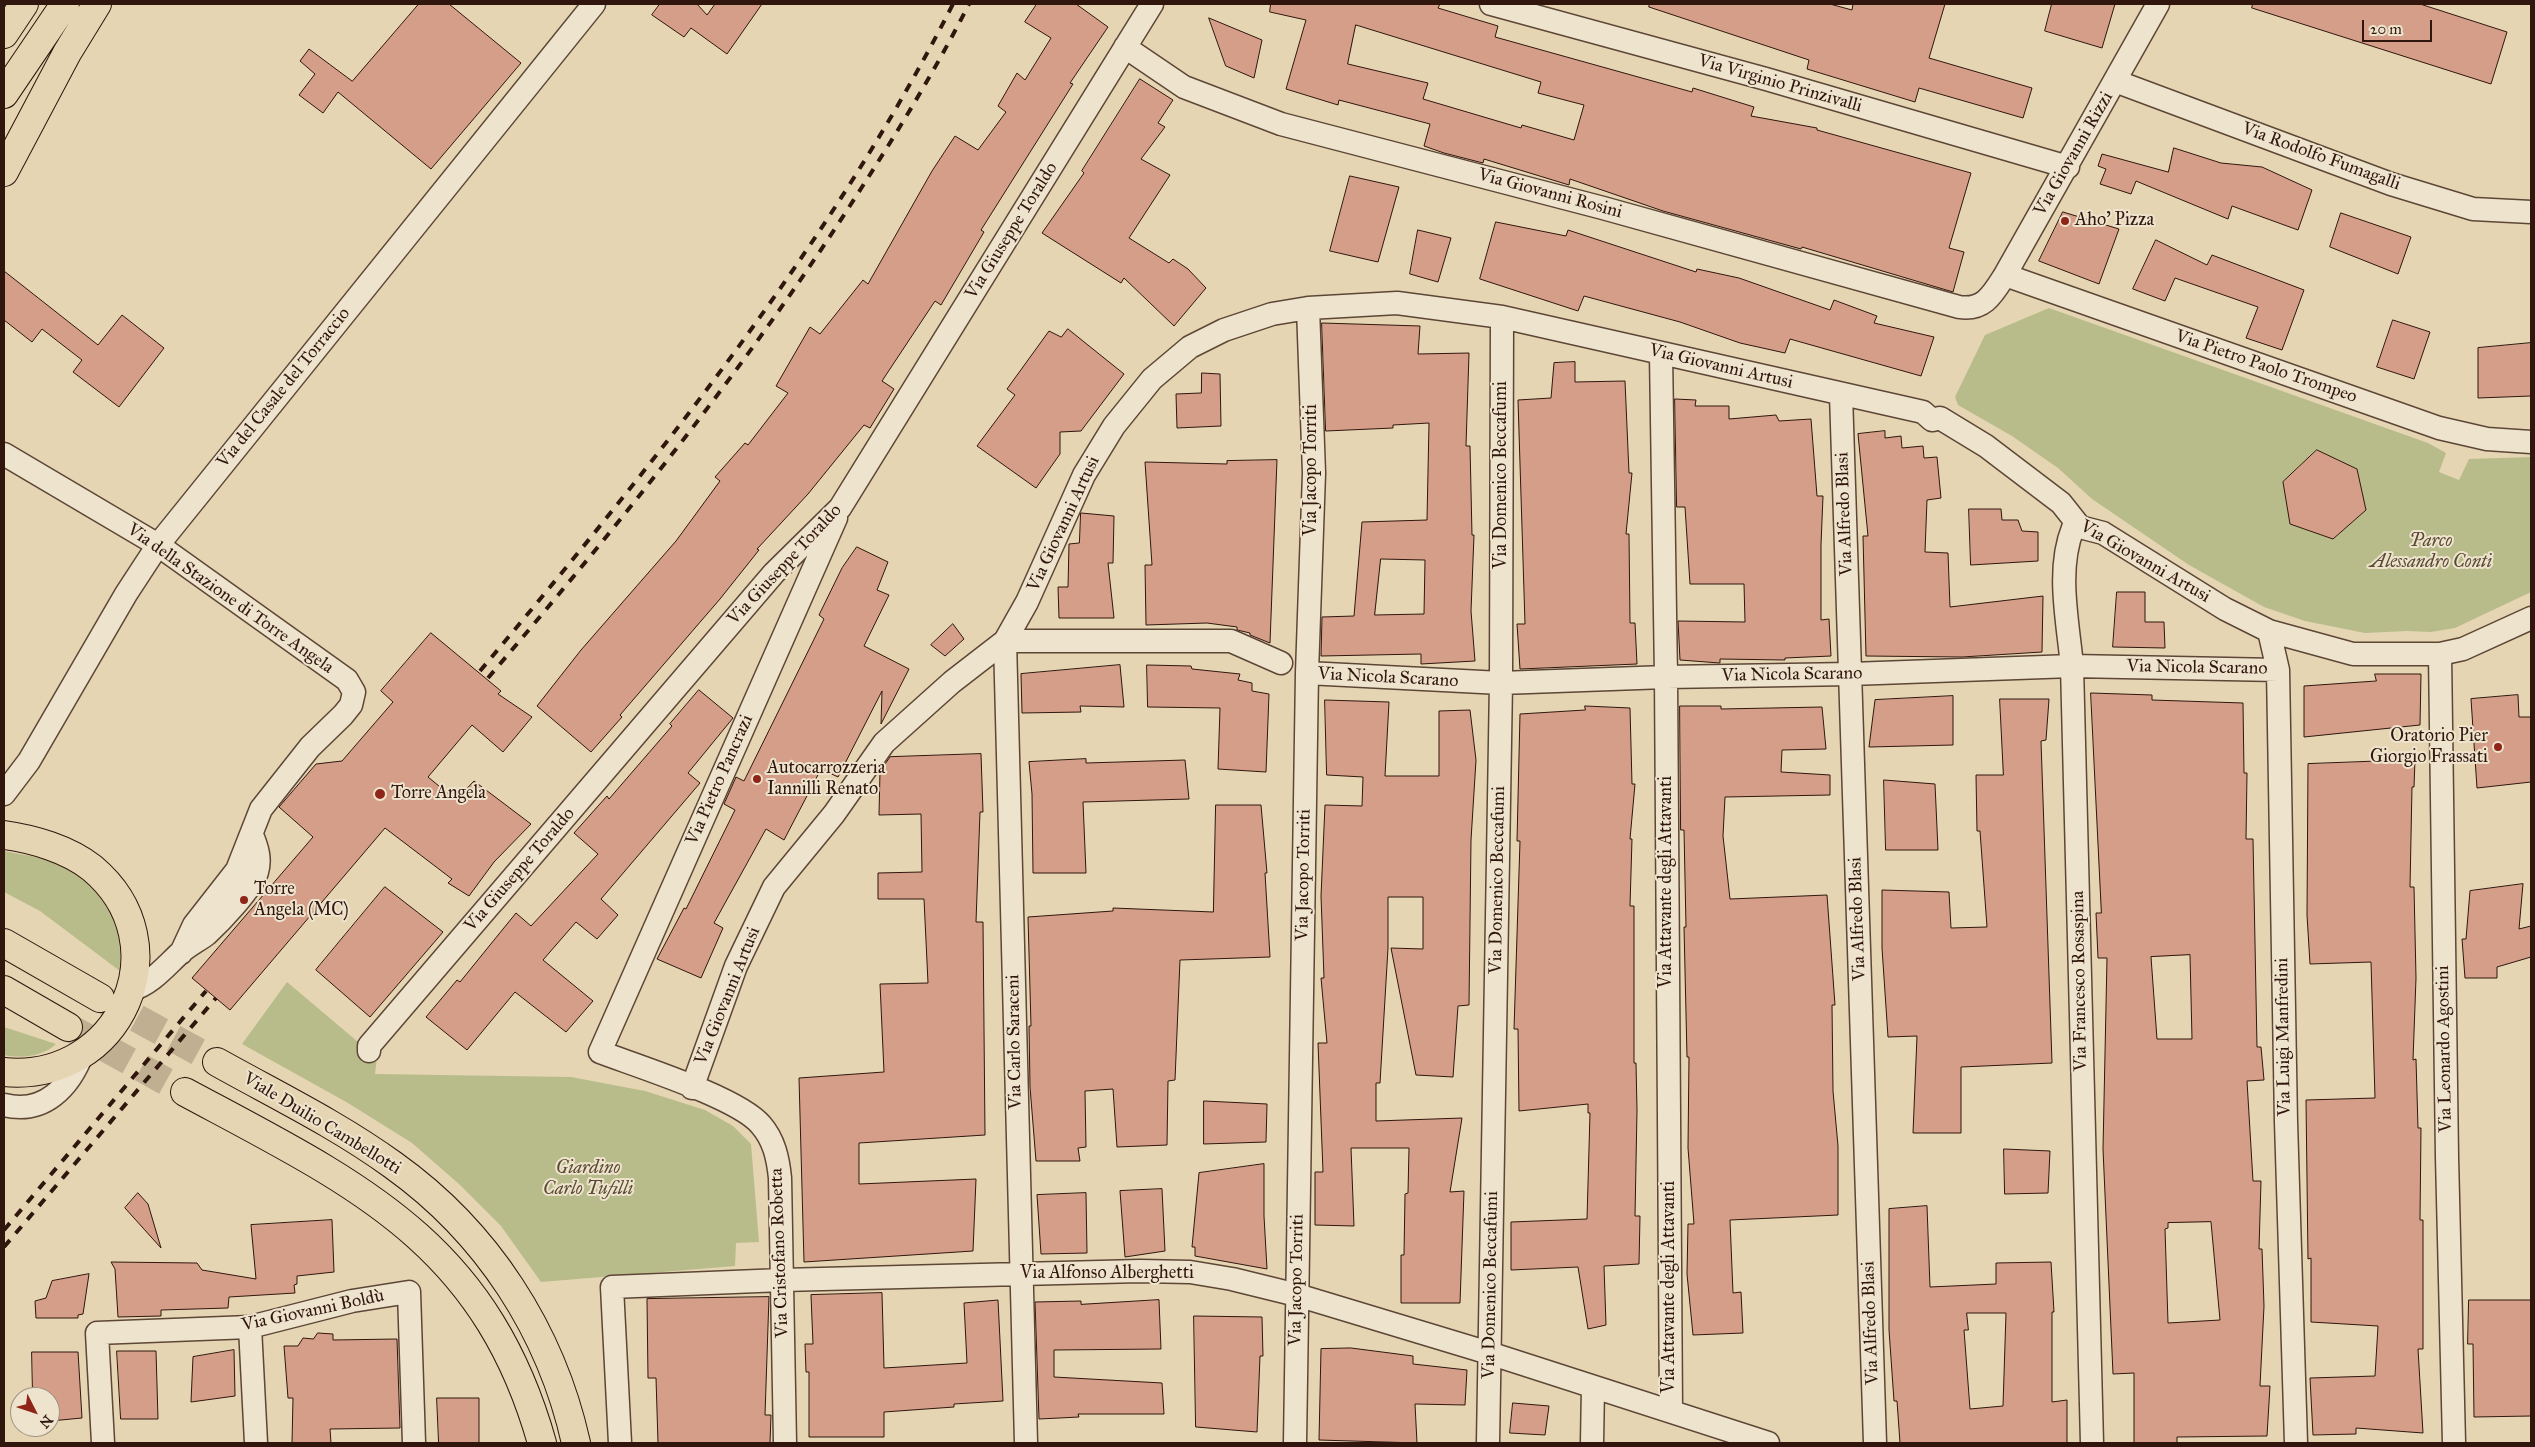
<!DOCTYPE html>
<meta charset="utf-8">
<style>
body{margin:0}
#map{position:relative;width:2535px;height:1447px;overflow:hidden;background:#e5d5b3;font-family:"IM FELL Great Primer",serif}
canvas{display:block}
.frame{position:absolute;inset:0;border:5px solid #30160d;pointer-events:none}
.north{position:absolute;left:10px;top:1387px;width:50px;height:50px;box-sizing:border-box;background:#eee4ce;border:1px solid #a29281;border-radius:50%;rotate:131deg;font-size:14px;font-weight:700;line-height:20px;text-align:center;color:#30160d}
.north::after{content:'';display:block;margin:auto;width:18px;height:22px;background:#8f2418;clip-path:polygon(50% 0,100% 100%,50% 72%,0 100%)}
.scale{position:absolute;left:2362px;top:20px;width:70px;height:22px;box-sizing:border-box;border:2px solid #30160d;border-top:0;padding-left:6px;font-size:15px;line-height:18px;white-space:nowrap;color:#30160d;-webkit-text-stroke:4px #eee4ce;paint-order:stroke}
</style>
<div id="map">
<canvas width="2535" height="1447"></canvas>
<div class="frame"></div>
<div class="north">N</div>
<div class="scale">20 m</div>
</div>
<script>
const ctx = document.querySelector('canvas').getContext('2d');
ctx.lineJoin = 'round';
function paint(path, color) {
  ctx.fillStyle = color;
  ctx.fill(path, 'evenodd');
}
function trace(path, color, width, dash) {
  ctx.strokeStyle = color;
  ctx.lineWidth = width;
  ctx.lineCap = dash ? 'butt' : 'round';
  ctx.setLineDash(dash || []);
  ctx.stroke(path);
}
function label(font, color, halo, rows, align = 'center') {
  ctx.font = font + ' "IM FELL Great Primer",serif';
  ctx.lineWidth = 4;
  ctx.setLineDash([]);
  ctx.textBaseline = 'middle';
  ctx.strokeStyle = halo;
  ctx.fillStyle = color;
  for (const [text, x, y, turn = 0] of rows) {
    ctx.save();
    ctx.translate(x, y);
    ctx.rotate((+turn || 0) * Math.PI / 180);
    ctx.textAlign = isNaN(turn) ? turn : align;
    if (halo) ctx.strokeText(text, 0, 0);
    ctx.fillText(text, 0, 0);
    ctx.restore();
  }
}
paint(new Path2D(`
 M2049,308L2428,443L2446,453L2439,472L2459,480L2469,459L2531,457V592L2455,628L2431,632L2407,631L2365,633L2305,621L2264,607L2189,565L2092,499L2058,468L2012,436L1958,405L1955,397L1985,335ZM2317,450L2357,469L2366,510L2333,539L2290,524L2283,482Z
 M4,851C28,856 53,858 74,871C109,892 124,933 120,971L40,911L4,892Z
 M287,982L377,1058L375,1074L571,1077L645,1091L705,1110L733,1126L751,1144L759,1242L736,1243L735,1266L541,1282L501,1226L459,1184L412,1143L348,1103L242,1044Z
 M4,1027L56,1044C44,1056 21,1059 4,1055Z`), '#b8bc8a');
const building = new Path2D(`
 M419,4H449L521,63L431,169L338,92L323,113L299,95L315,74L300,61L309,49L352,81Z
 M660,4H697L707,15L715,4H762L727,54L691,28L684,37L652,15Z
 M1037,4H1076L1108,27L1070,83L1073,84L981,230L984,232L941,305L935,301L882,381L894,389L870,428L864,425L808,494L757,549L759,550L720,599L620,715L622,717L591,752L537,706L581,650L676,541L720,481L715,477L745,443L748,445L788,393L776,386L810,327L820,334L863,280L868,284L932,171L955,136L978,150L1006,112L998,106L1017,73L1025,80L1051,38L1025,22Z
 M1271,4H1440L1438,8L1498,26L1495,37L1692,92L1693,88L1754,107L1751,116L1817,128V130L1971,173L1949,248L1964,252L1953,292L1802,247L1801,249L1663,211L1570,179L1569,185L1484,159L1483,163L1444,153L1424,146L1430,124L1339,100L1338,105L1286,89L1306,20L1270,12ZM1356,25L1541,82L1538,93L1584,105L1574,140L1522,125L1521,128L1423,99L1428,83L1348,64Z
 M1650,4H1830L1852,10L1853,4H1945L1929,58L2032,88L2023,118L1919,88L1915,102L1807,69L1809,60L1649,7Z
 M2052,4H2115L2102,48L2045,31Z
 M2253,4H2420L2507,32L2491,84L2252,8Z
 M1209,18L1262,40L1254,78L1226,66Z
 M1140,79L1173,100L1158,123L1165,127L1141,159L1170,175L1129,238L1169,263L1173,259L1188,269L1206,288L1174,326L1124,278L1121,283L1042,233L1084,173L1082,171Z
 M2174,148L2221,163L2262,167L2312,190L2298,230L2232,206L2228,219L2136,181L2131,194L2100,184L2106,169L2098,166L2102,154L2168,172Z
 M1350,176L1399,187L1378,262L1330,251Z
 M2063,212L2119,229L2099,284L2039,261Z
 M2341,213L2411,237L2398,274L2330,247Z
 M1496,222L1566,236L1568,230L1696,272L1697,269L1739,278L1830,310L1834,300L1877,316L1874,323L1934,337L1921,376L1790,339L1785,353L1740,343L1680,322L1584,296L1578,311L1480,279Z
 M1418,230L1451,238L1438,282L1410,274Z
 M2156,240L2207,265L2212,255L2304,290L2282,350L2246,338L2258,307L2175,278L2165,301L2133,289Z
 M4,271L98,345L122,315L164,348L119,407L73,372L82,360L42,329L32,342L4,320Z
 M2393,320L2430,332L2414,379L2377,367Z
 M1322,323L1420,326L1418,354L1469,353L1466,446H1470L1472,535H1474L1471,611L1475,661L1421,664V654L1321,656L1322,617L1354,616L1362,522L1427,520L1429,423L1393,425V428L1326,431ZM1381,559L1425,560L1424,614L1375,615Z
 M1068,329L1124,374L1081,431L1060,432V454L1036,488L977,446L1015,395L1007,389L1049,331L1061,337Z
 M2531,343V396L2478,398V348Z
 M1575,362V382L1625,381L1629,473H1632L1626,534H1629L1630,623H1635L1637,664L1520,669L1517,624H1525L1518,400L1551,398L1554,363Z
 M1202,373L1220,374L1221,426L1177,428L1176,394L1201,393Z
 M1675,399L1696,400L1695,406H1729V419L1776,415L1779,421L1811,419L1817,496H1823L1821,545V620L1829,619L1831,656L1785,658V660L1720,659V663L1680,660L1678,621L1745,622L1744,584H1690L1685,507H1677Z
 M1885,431V438L1901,436L1902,448L1923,446L1924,458L1937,457L1941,498L1927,500L1925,552L1948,553L1950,607L2043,596L2042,652L1962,657L1866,656L1863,536H1868L1858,434Z
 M2317,450L2357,469L2366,510L2333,539L2290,524L2283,482Z
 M1277,460L1270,643L1250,635V633L1237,630V627L1207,623L1146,625L1145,565H1152L1145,462L1227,464V461Z
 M1969,509H2001L2002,520H2018L2022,531L2038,532V561L1971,565Z
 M1081,513L1114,516L1113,563H1108L1114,618H1059L1058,587H1068L1069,544L1079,543Z
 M857,547L888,562L877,590L889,595L864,646L909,669L881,724L882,691L838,777L821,769L784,840L766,829L714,923L723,928L701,978L657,959L684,908L686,909L735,810L724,804L736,777L744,781L824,619L819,615L842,568Z
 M2117,592H2145V622H2164L2165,648L2113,647Z
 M953,624L964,639L945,656L931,645Z
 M431,633L501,691L498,694L532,717L503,752L472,725L428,777L456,800L474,781L531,824L494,862L469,896L448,883L452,879L385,828L230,1010L192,978L313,837L279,807L316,764L342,761L393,702L381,691Z
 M1120,665L1124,707L1080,706L1081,712L1022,713L1021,674Z
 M1147,665L1191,666L1192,669L1240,674L1238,680L1252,683V691L1269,694L1266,772L1218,769L1220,708L1148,707Z
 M2375,674H2421L2420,725L2304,737V686L2376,681Z
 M699,690L733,718L688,773L700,783L601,899L618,915L597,939L576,922L543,960L593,1001L566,1032L515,992L467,1050L426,1017L457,980L460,982L516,913L531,926L598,854L574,833L607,796L609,799L672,726L670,724Z
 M2091,693L2152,695V700L2243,703L2244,773H2247L2246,839H2253L2257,1047H2261L2264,1080L2247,1081L2253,1181H2261L2259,1249H2262L2264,1306L2260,1386H2270L2267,1436L2177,1437V1443H2134V1373L2113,1374L2103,1149L2107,958H2098L2096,913H2101ZM2190,955L2192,1039H2157L2151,957ZM2211,1222L2220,1320L2168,1323L2165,1229L2168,1228V1223Z
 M2518,695L2519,717H2531V782L2477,788L2471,699Z
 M1953,696V745L1869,747L1875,700Z
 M2000,699H2049L2046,740L2041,741L2052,1063L1961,1067V1133H1913L1917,1036L1888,1037L1882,948V890L1949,892L1951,928L1987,927L1980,831H1977L1976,775H2003Z
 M1325,700L1389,702L1385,776H1439V711L1470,710L1476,760L1471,840L1469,1005L1458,1006L1453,1077L1416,1075L1391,948L1423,949V897H1388V948L1380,1083H1376V1121L1462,1118L1450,1192L1464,1191L1460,1303H1401V1255H1404L1405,1194L1408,1193L1409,1148H1351L1354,1226L1315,1225V1172H1323L1318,1043H1327L1321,978H1324L1321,896L1325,805L1362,806L1363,777L1327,775Z
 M1585,706L1630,708L1632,784H1635L1630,839H1632L1630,906H1634V1063H1636L1637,1110L1635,1216H1640L1639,1264L1604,1266L1606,1325L1588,1329L1578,1267L1511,1270V1222L1587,1219L1590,1113H1588V1104L1519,1111L1518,1029H1514L1520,841H1517L1520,714L1585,710Z
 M1680,706H1721V709L1822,707L1826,749L1782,750L1781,772L1830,775V795L1725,797L1723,836L1730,899L1827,895L1835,1005H1832L1833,1091L1838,1146V1215L1730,1220L1733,1293L1741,1292L1743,1333L1693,1335L1687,1274L1688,1224H1694L1688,1148L1689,1057H1687L1684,927H1686L1684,830H1681Z
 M981,754L983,812H980L976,922H983L985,1135L859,1143V1184L976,1179L973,1251L804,1262L799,1078L884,1072L880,984L928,983L924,899H878V873L922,872L921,814L879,815L880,771L890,757Z
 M1086,759V763L1185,760L1189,799L1083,802L1086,873H1033L1032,794L1029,762Z
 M2415,760L2414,787H2412L2410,887H2414L2416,978L2413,1060L2416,1059L2418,1128H2421L2420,1220H2423V1349H2418L2423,1433L2356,1428V1434L2313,1435L2310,1378L2375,1376L2378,1326L2311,1322V1258L2308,1259L2306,1100L2375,1098L2371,962L2310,964L2307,915L2308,764Z
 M1884,780L1935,784L1938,850H1886Z
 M1216,805H1261L1267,873H1265L1270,957L1180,960L1175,1080L1168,1081L1167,1145L1117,1147L1113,1089L1085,1091L1086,1147L1078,1148L1080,1161H1036L1030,1087L1029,1026H1031L1028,917L1113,911V908L1213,912Z
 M2523,884L2519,929L2531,926V957L2497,967V978H2465L2462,939H2466L2470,891Z
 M385,887L443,932L370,1017L316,970Z
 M1204,1101L1267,1104L1266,1142L1204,1144Z
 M2004,1149L2050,1151L2048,1193L2005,1194Z
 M1264,1164V1216L1267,1269L1195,1256V1247H1192L1199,1173Z
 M1162,1189L1165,1251L1125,1257L1120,1191Z
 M138,1193L148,1204L161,1248L125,1208Z
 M1086,1193L1087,1253L1041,1254L1037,1195Z
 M1927,1206L1930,1287L1996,1284V1263L2051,1262L2054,1312H2052V1402L2067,1400V1443H1900L1897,1401H1894L1889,1330V1209ZM1967,1313H2006L2003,1406L1970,1409L1964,1330H1968Z
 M332,1220L334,1272L297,1276V1284L294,1285L295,1293L229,1297L228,1308L161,1310V1316L118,1317L115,1269L111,1262L197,1263L202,1270L256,1279L251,1225Z
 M89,1274L83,1314L78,1315V1318H36L35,1301L46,1298L52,1281Z
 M882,1293L884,1368L967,1363L964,1303L998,1300L1003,1401L954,1404V1407L884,1412V1437H809V1372H806L805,1344H813L811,1295Z
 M769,1297L765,1415H771L770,1443H658L656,1378H648L647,1299Z
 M1159,1300L1161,1349L1054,1350V1377L1162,1383L1164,1414H1078L1079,1417L1039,1419L1035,1302L1081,1301V1304Z
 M2469,1300H2531V1416L2474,1417L2473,1344H2468Z
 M1194,1316L1262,1317L1263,1356H1260L1257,1432L1196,1427Z
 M318,1333L333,1334V1340L397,1339L400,1428L330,1429L331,1443H292L293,1398H288L284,1346H298L303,1338L313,1339Z
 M1351,1348L1413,1356V1364L1467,1370L1465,1405L1415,1404L1417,1443L1319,1440L1321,1349Z
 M234,1350L235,1396L191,1402L193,1357Z
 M117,1351H156L158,1419H121Z
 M32,1352H78L82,1418L50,1421V1397H33Z
 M437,1398H479V1443H439Z
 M1513,1403L1549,1406L1545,1435L1510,1433Z`);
paint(building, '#d49e88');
trace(building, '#30160d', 1);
trace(new Path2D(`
 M100,998L217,1062
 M68,1027L185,1092`), '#c1af92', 28, [28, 14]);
const minor = new Path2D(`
 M1491,4L1766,79L2068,167
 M1125,47L1184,87L1281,124L1603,208L1959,307C1984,311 1993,294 2005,275L2158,4
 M2115,81L2391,184L2473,209L2531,212
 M2005,275L2439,428L2487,439L2531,442
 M1661,354L1666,677L1671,1411
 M1841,394L1875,1443
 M4,454L158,545L347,680L354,692L351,705L343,715L310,747L261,809L237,870L194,925L181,953
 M2080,527L2073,528C2056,570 2068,622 2072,666L2092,1443
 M2269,631L2278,670L2286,1122L2296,1443
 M1005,641L1026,1443
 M1005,641H1231L1281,663
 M2440,654L2447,1157L2454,1443
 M1307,673L1501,683L1666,677L1851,674L2072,666L2278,670
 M4,794L29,761L126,594L158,545L594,4
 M131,990C151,984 164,968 179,954C187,946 198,941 207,934C221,921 251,890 257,872C261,859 257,847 252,835
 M369,1051V1046L774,573L840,508L1152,4
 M692,1088L736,966L774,887L834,814L884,743L952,682L1005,641L1027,602L1084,475L1114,426L1152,379L1190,347L1224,330L1272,314L1308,308L1397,303L1502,317L1923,412L1932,420L1940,418L1986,446L2061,503L2080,527L2103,533L2225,609L2269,631L2353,654H2440L2463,649L2531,618
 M4,1105C44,1115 70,1087 83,1052
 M250,1327L256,1443
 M103,1443L97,1333L250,1327L352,1301L409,1292L414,1443
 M620,1443L612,1287L782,1280L1140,1271L1190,1272L1232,1279L1297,1295L1489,1353L1768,1443
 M785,1443L780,1178C778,1158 774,1140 761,1125C739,1098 637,1066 600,1052L836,518
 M1295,1443L1307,673L1314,473L1308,308
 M1488,1443L1501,683L1502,317
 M1592,1443L1593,1387`);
const major = new Path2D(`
 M4,34L24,4
 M4,94L65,4
 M4,172L67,53L97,4
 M4,835C33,839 68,849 92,868C183,944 120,1083 4,1072
 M4,943L100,998
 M4,990L68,1027
 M217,1062C276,1095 338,1125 393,1165C487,1232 551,1331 576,1443
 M185,1092C356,1184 485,1241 542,1443`);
trace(minor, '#5d4636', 25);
trace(major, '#30160d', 30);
trace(minor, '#eee4ce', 22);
trace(major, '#e5d5b3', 28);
trace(new Path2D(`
 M480,671C654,464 830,246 953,4
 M488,678C623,520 750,363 862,187C900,128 937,67 969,4
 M4,1230L206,991
 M4,1247L216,998`), '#30160d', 4, [9, 9]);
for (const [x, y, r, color] of [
 [2065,221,5,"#8f2418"],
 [2498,747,5,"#8f2418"],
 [757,779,5,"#8f2418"],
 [380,794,6,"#8f2418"],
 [244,900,5,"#8f2418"]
]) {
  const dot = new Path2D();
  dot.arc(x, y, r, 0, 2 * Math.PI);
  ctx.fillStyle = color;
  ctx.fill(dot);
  trace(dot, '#eee4ce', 2);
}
label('18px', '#30160d', '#eee4ce', [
 ["Via Virginio Prinzivalli",1780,84,16],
 ["Via Giovanni Rizzi",2074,154,-60],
 ["Via Rodolfo Fumagalli",2321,157,20],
 ["Via Giovanni Rosini",1550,194,15],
 ["Via Giuseppe Toraldo",1012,231,-58],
 ["Via Giovanni Artusi",1721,367,13],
 ["Via Pietro Paolo Trompeo",2266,367,19],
 ["Via del Casale del Torraccio",284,388,-51],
 ["Via Jacopo Torriti",1312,470,-90],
 ["Via Domenico Beccafumi",1502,475,-90],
 ["Via Alfredo Blasi",1845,514,-92],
 ["Via Giovanni Artusi",1064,524,-65],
 ["Via Giovanni Artusi",2145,562,30],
 ["Via Giuseppe Toraldo",785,565,-47],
 ["Via della Stazione di Torre Angela",230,599,35],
 ["Via Nicola Scarano",2197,668,1],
 ["Via Nicola Scarano",1792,675,-1],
 ["Via Nicola Scarano",1388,678,3],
 ["Via Pietro Pancrazi",720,780,-66],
 ["Via Giuseppe Toraldo",520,870,-49],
 ["Via Jacopo Torriti",1304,875,-89],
 ["Via Domenico Beccafumi",1498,880,-89],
 ["Via Attavante degli Attavanti",1667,882,-90],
 ["Via Alfredo Blasi",1858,919,-92],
 ["Via Francesco Rosaspina",2080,981,-91],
 ["Via Giovanni Artusi",728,996,-68],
 ["Via Luigi Manfredini",2284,1037,-91],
 ["Via Carlo Saraceni",1015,1042,-91],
 ["Via Leonardo Agostini",2445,1049,-91],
 ["Viale Duilio Cambellotti",322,1124,31],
 ["Via Cristofano Robetta",780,1253,-92],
 ["Via Alfonso Alberghetti",1107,1274],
 ["Via Jacopo Torriti",1297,1280,-89],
 ["Via Domenico Beccafumi",1491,1285,-89],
 ["Via Attavante degli Attavanti",1670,1287,-90],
 ["Via Giovanni Boldù",313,1311,-12],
 ["Via Alfredo Blasi",1871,1323,-92]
]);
label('18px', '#30160d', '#eee4ce', [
 ["Aho' Pizza",2075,221],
 ["Oratorio Pier",2488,737,"right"],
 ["Giorgio Frassati",2488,758,"right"],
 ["Autocarrozzeria",767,769],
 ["Iannilli Renato",767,790],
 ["Torre Angela",391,794],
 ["Torre",254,890],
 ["Angela (MC)",254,911]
], 'left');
label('italic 18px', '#594832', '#eee4ce', [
 ["Parco",2431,542],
 ["Alessandro Conti",2431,563],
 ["Giardino",588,1169],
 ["Carlo Tufilli",588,1190]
]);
</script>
